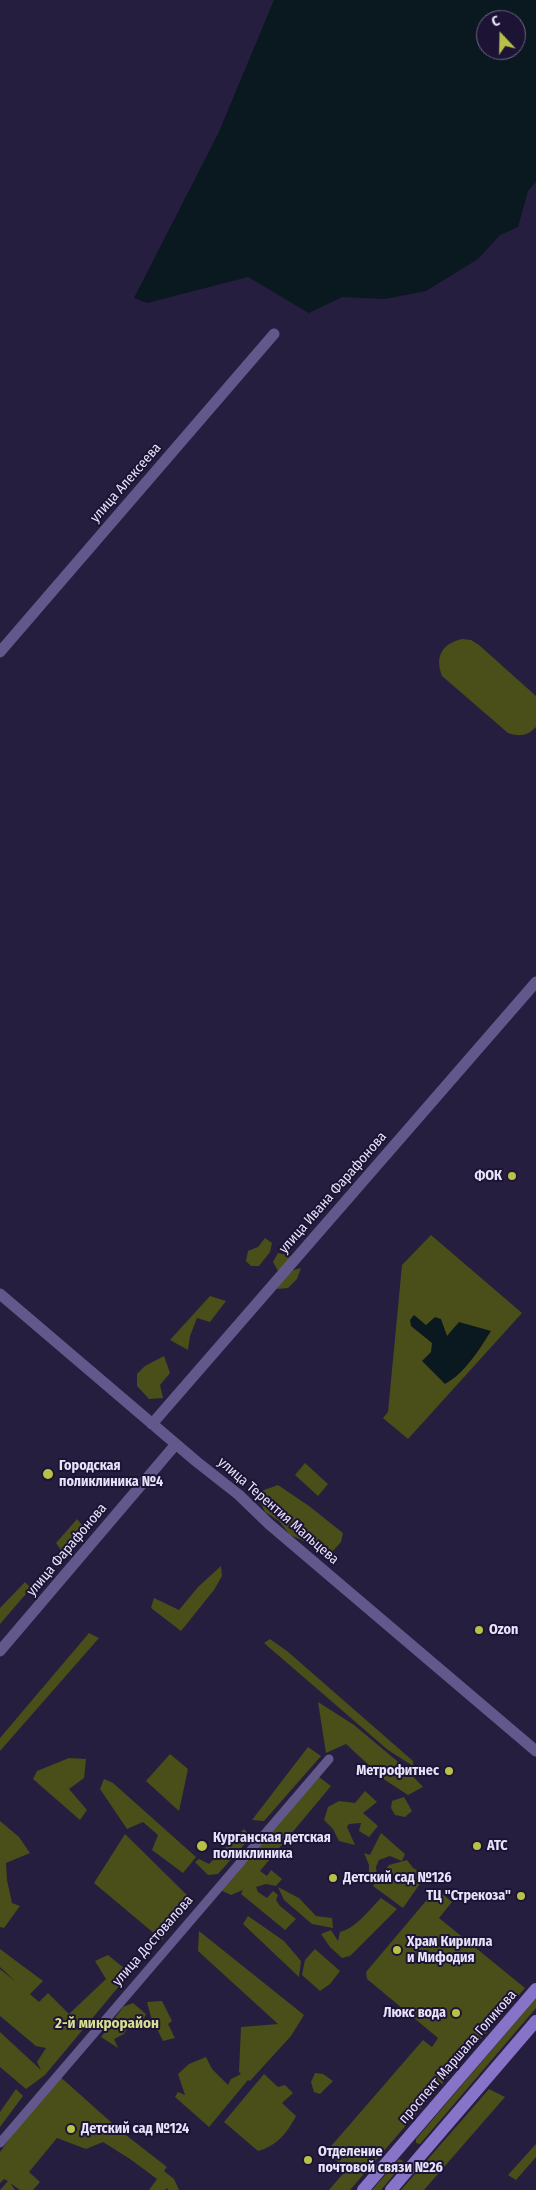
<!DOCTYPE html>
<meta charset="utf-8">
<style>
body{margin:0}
#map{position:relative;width:536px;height:2190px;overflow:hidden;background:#261e3f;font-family:"Fira Sans Condensed",sans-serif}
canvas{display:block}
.north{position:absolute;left:476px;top:10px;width:50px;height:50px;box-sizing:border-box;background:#1d1435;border:1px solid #6e6784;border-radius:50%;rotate:339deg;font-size:14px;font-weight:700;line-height:20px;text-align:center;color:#e7e3fa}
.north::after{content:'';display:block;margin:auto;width:18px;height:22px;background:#b8c147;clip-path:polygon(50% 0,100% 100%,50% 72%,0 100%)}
</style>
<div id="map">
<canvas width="536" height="2190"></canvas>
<div class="north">С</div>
</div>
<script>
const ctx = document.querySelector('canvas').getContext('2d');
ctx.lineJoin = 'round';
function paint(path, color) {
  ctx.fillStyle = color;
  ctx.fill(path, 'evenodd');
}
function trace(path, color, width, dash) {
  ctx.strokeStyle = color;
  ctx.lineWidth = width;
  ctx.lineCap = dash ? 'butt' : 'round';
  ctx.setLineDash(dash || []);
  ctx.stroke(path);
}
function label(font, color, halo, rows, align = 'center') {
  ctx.font = font + ' "Fira Sans Condensed",sans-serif';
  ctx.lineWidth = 4;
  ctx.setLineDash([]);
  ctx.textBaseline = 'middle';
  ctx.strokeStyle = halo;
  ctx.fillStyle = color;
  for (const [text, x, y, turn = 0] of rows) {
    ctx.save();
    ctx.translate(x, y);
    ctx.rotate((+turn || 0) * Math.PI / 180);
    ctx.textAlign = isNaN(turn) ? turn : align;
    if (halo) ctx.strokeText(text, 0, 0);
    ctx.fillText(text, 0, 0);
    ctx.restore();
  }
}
paint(new Path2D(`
 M462,639L471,640L479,645L536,696V727C527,736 520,737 508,733L442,676C435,657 441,644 462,639Z
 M431,1235L522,1313L408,1439L383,1418L388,1412L402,1265Z
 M265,1238L272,1243L270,1252L259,1266H251L246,1261L248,1251L258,1247Z
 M278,1253L295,1257L290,1271L301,1268L297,1279L288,1288L277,1289L282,1278L273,1262Z
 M210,1296L226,1301L210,1322L197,1318L190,1336L188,1350L170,1340Z
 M164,1356L170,1373L160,1385L163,1398L149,1399L137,1386V1374L145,1366Z
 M305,1463L328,1484L318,1496L295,1475Z
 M278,1485L309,1506L343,1533L341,1542L331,1553L290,1535L279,1521L265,1512L256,1493Z
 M77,1519L83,1526L61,1550L56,1543Z
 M221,1566L222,1576L214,1590L181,1631L151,1608L154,1598L179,1610L198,1587Z
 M25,1582L31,1588L0,1624V1608Z
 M89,1633L99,1638L0,1751V1738Z
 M270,1639L287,1651L413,1761V1766L388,1750L264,1643Z
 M318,1702L354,1725L403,1766L423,1787L408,1795L385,1780L346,1744L326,1753Z
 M308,1747L321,1756L264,1821L252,1820Z
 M170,1754L188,1769L179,1811L146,1781Z
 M69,1758L86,1759L84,1778L69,1789L87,1810L80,1820L33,1779L37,1771Z
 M315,1774L331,1786L260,1871L267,1876L271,1870L282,1879L276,1886L266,1884L256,1887L258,1892L267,1898L273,1891L278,1895L276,1900L280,1906L296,1919L285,1930L241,1894L243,1890L231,1895L218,1889Z
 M104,1779L113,1783L196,1857L183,1873L152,1850L158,1835L143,1822L127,1829L100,1789Z
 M365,1791L377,1802L363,1813L378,1826L369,1837L359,1831L361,1823L349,1824L347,1827L355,1845L339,1841L333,1829L324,1820L328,1807L339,1801L355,1803Z
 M404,1797L412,1811L405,1817L395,1815L391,1808L392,1801Z
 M0,1821L19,1837L30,1853L6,1863L7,1880L12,1903L20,1906L4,1928L0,1927Z
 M244,1829L251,1837L218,1874L208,1875L195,1862L199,1859L209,1864Z
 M381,1833L405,1854L402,1861L390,1856L379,1860L376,1867L377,1877L369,1876V1865L364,1853L370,1855Z
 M125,1834L193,1901L162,1940L94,1883Z
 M407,1860L413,1868L426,1875L403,1908L373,1886L389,1865Z
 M278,1887L299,1898L316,1916L332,1918L333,1928L312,1924L284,1900Z
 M440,1892L452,1902L439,1918L525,1988L350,2190H329L347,2169L326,2152L423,2040L432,2047L438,2038L367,1979L366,1972L431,1895Z
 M381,1898L397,1909L350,1956L342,1958L330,1947L321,1934L331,1930L338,1941L340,1932C356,1928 369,1910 381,1898Z
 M248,1916L284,1941L301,1961L299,1977L243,1924Z
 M199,1931L304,2015L291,2036L250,2081L248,2080L209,2127L175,2097L178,2092L185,2095L178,2074L189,2064L206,2057L212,2069L228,2085L231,2079L241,2074L239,2072L241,2027L278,2024L198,1951Z
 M0,1949L43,1981L30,1994L39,2002L48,1993L69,2014L106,1979L95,1961L108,1955L130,1973L45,2075L26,2089L0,2067V2032L41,2070L37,2062L46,2048L36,2046L0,2016V1969L16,1982L0,1967Z
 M315,1949L340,1971L330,1984L320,1991L302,1975L305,1960Z
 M536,1998V2008L420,2144L416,2143V2139Z
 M162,2001L172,2021L168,2024L175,2038L163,2041L151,2017L147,2002Z
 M133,2003L146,2014L142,2023L133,2019L124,2034L114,2039L118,2048L101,2037L123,2007Z
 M56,2073L122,2132L167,2167L164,2171L174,2179L179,2190H168L167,2188L165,2190H149L157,2179L130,2159L103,2142L86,2149L57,2138L29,2172L40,2182L33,2190H20L10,2183L15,2190H0L8,2181L4,2179L0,2183V2152Z
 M315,2073L323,2074L333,2081L320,2094L314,2092L311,2082Z
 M264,2074L278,2087L285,2085L293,2093L282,2103L296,2116C287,2133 277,2146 258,2151L224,2122Z
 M16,2089L23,2096L0,2127V2112Z
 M489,2089L505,2097L424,2190H401Z
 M536,2144V2157L516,2180L508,2175Z
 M399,2159L403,2161L402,2165L381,2190H372Z`), '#4a4e19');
paint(new Path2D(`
 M274,0H536V182L528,191L518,227L500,235L478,259L426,291L385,299L342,297L309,313L248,277L147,303L134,298L218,134ZM486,20H516V50H486Z
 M414,1315L426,1325L435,1317L441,1319L447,1336L459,1322L491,1331C479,1350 465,1373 445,1384L422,1361L431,1352L432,1343L411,1326L410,1320Z`), '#0a1820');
trace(new Path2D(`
 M0,2143L329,1759`), '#63588c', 9);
trace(new Path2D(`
 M0,652L274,334
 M0,1294L197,1462L239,1495L269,1524L536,1751
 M152,1424L536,982
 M0,1651L176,1444`), '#63588c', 11);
trace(new Path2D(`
 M363,2190L536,1989
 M391,2190L536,2021`), '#8773c8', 12);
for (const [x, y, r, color] of [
 [512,1176,5,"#b8c147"],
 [48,1474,6,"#b8c147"],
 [479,1630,5,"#b8c147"],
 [449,1771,5,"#b8c147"],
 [202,1846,6,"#b8c147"],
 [477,1846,5,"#b8c147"],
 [333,1878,5,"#b8c147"],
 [521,1896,5,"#b8c147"],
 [397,1950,5,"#b8c147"],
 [456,2013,5,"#b8c147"],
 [71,2129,5,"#b8c147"],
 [308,2160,5,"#b8c147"]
]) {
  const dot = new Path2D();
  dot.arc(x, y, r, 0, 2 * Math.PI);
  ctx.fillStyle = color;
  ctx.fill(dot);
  trace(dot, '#1d1435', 2);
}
label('14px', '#e7e3fa', '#1d1435', [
 ["улица Алексеева",126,483,-49],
 ["улица Ивана Фарафонова",333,1193,-49],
 ["улица Терентия Мальцева",278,1511,41],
 ["улица Фарафонова",67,1550,-50],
 ["улица Достовалова",153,1941,-49],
 ["проспект Маршала Голикова",458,2057,-49]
]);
label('bold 14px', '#e7e3fa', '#1d1435', [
 ["ФОК",502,1176,"right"],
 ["Городская",59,1466],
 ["поликлиника №4",59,1482],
 ["Ozon",489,1630],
 ["Метрофитнес",439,1771,"right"],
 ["Курганская детская",213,1838],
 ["поликлиника",213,1854],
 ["АТС",487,1846],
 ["Детский сад №126",343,1878],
 ["ТЦ \"Стрекоза\"",511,1896,"right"],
 ["Храм Кирилла",407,1942],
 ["и Мифодия",407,1958],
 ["Люкс вода",446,2013,"right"],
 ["Детский сад №124",81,2129],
 ["Отделение",318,2152],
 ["почтовой связи №26",318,2168]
], 'left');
label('bold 15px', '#d6de90', '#1d1435', [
 ["2-й микрорайон",107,2024]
]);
</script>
